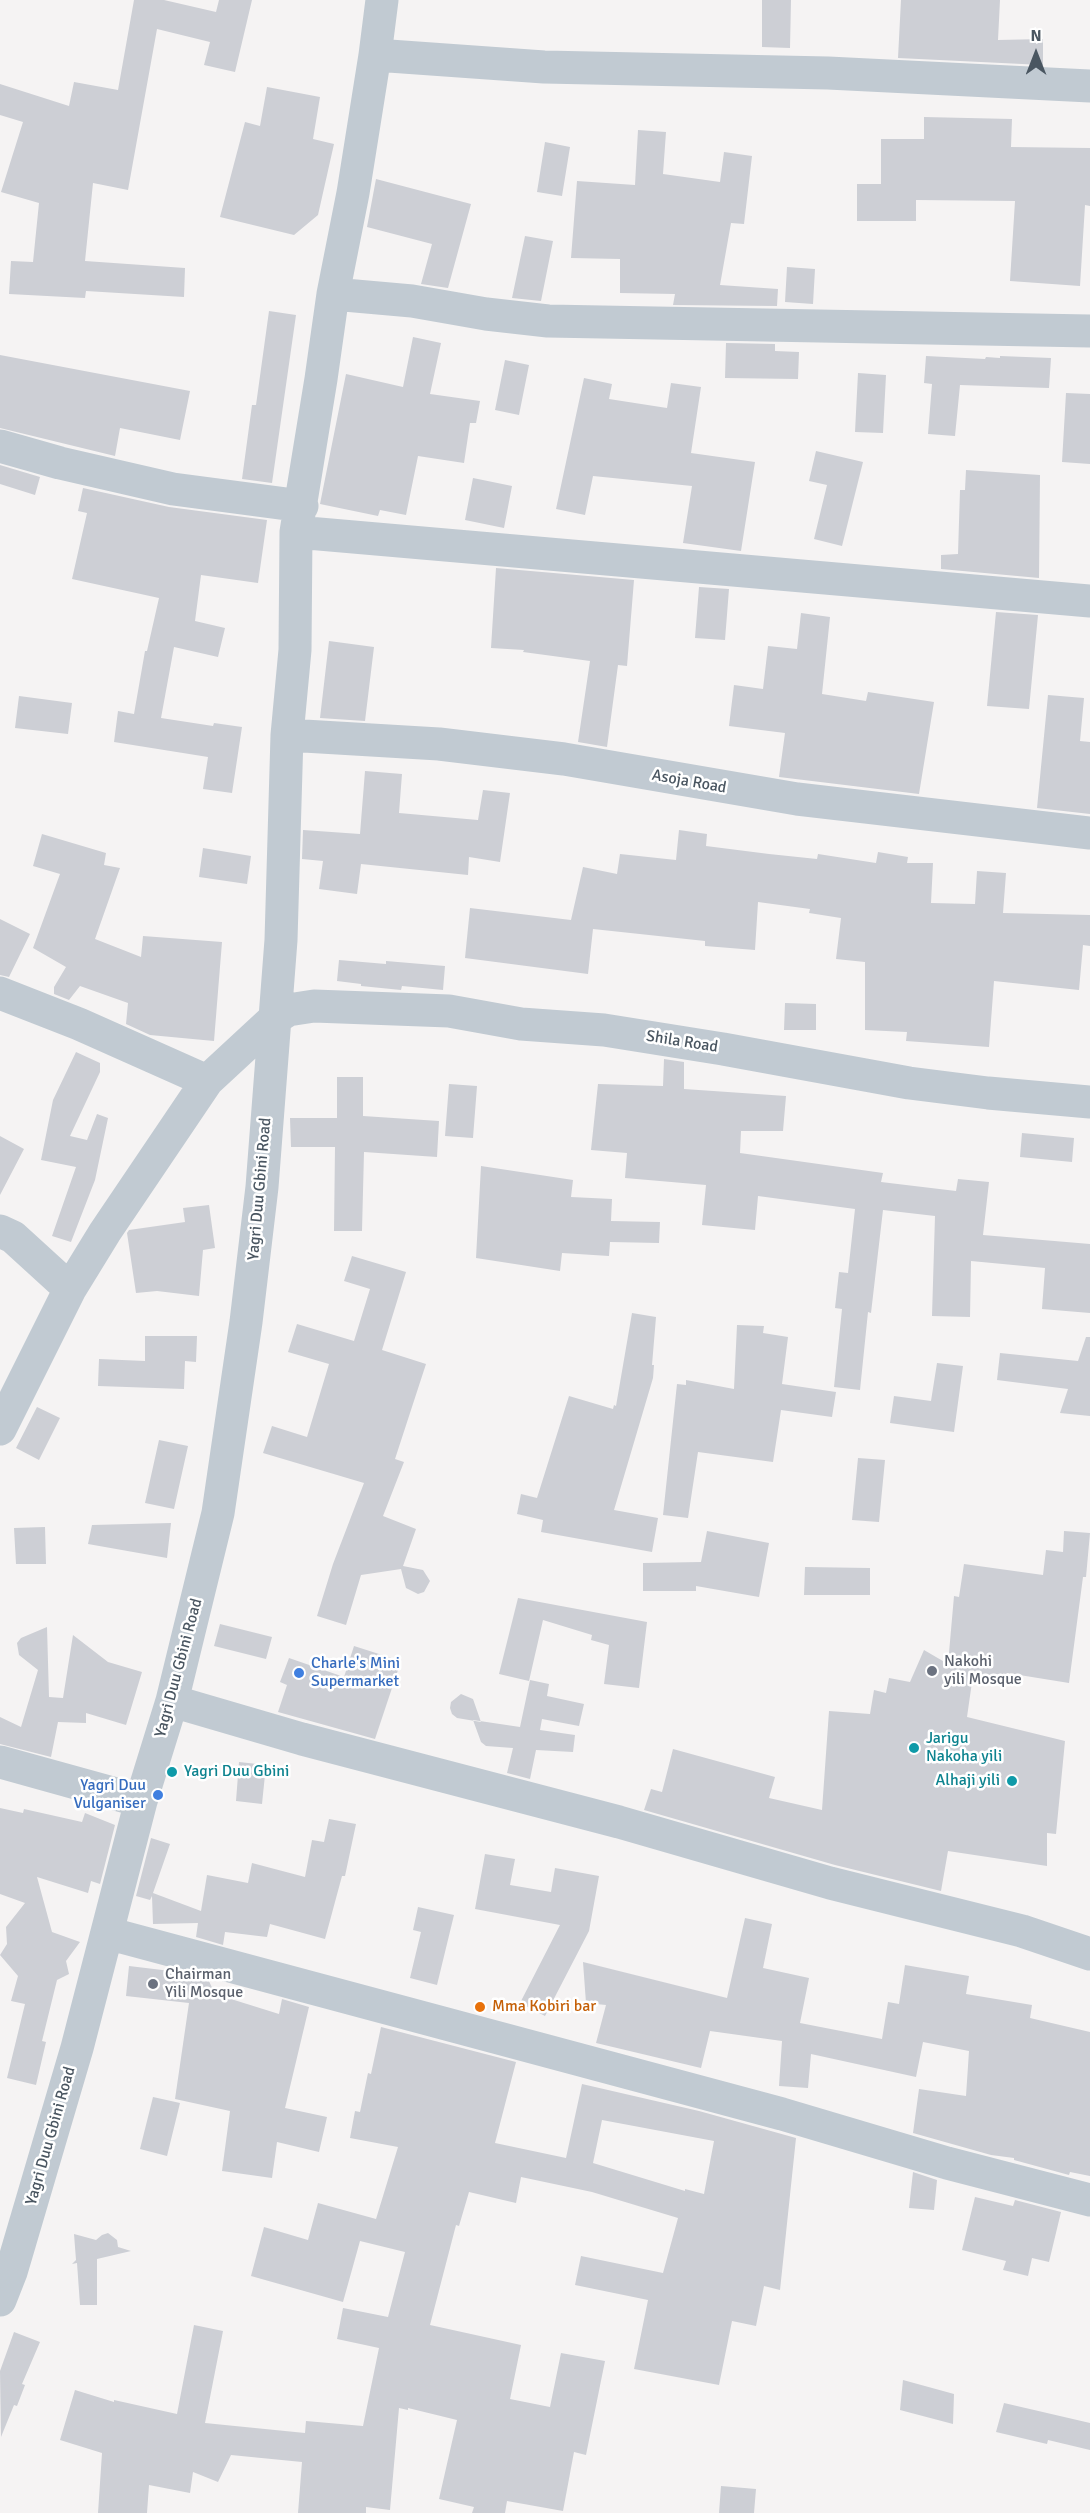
<!DOCTYPE html>
<style>
body{margin:0}
#map{position:relative;width:1090px;height:2513px;overflow:hidden;background:#f5f3f3;font-family:Signika,sans-serif}
canvas{display:block}
.north{position:absolute;left:1006px;top:24px;width:60px;height:60px;-webkit-text-stroke:4px #fff;paint-order:stroke;rotate:0deg;font-size:16px;font-weight:700;line-height:24px;text-align:center;color:#4a5661}
.north::after{content:'';display:block;margin:auto;width:21px;height:27px;background:#4a5661;clip-path:polygon(50% 0,100% 100%,50% 72%,0 100%)}
</style>
<div id="map">
<canvas width="1090" height="2513"></canvas>
<div class="north">N</div>
</div>
<script>
const ctx = document.querySelector('canvas').getContext('2d');
ctx.lineJoin = 'round';
function paint(path, color) {
  ctx.fillStyle = color;
  ctx.fill(path, 'evenodd');
}
function trace(path, color, width, dash) {
  ctx.strokeStyle = color;
  ctx.lineWidth = width;
  ctx.lineCap = dash ? 'butt' : 'round';
  ctx.setLineDash(dash || []);
  ctx.stroke(path);
}
function label(font, color, halo, rows, align = 'center') {
  ctx.font = font + ' Signika,sans-serif';
  ctx.lineWidth = 5;
  ctx.setLineDash([]);
  ctx.textBaseline = 'middle';
  ctx.strokeStyle = halo;
  ctx.fillStyle = color;
  for (const [text, x, y, turn = 0] of rows) {
    ctx.save();
    ctx.translate(x, y);
    ctx.rotate((+turn || 0) * Math.PI / 180);
    ctx.textAlign = isNaN(turn) ? turn : align;
    if (halo) ctx.strokeText(text, 0, 0);
    ctx.fillText(text, 0, 0);
    ctx.restore();
  }
}
paint(new Path2D(`
 M134,0H164L216,12L219,0H252L235,72L204,65L210,42L157,29L128,190L93,183L85,261L185,268L184,297L86,291L85,298L9,294L11,261L33,262L39,203L1,192L23,122L0,115V84L69,106L74,82L118,90Z
 M762,0H791L790,48L762,47Z
 M901,0H1000L998,40L1043,39V65L898,58Z
 M267,87L320,97L313,139L334,144L318,215L294,235L220,217L245,122L260,126Z
 M924,117L1012,119L1011,147L1090,148V206L1085,205L1080,286L1010,281L1015,201L916,200V221H857V184H881V139H924Z
 M638,130L666,132L663,174L720,182L724,152L752,156L744,224L731,223L720,285L778,289L777,306L673,305L675,294L620,293V259L571,258L577,181L635,185Z
 M545,142L570,147L562,196L537,192Z
 M376,179L471,204L448,288L421,284L432,244L367,227Z
 M525,236L553,241L541,301L512,298Z
 M787,267L815,269L813,304L785,302Z
 M269,311L296,315L272,483L242,479L252,405H256Z
 M413,337L441,343L430,394L480,401L476,423H470L464,463L418,456L406,515L380,510L378,516L320,504L346,374L403,387Z
 M726,343L775,344V351L799,352L798,379L725,378Z
 M0,355L190,391L180,440L120,428L115,456L0,428Z
 M926,356L985,359L986,357L1000,358V356L1051,358L1049,388L960,385L955,436L928,434L932,384L924,383Z
 M505,360L529,365L519,415L495,410Z
 M858,373L886,375L883,433L855,432Z
 M584,378L612,384L609,399L667,408L671,383L701,387L691,453L755,462L741,551L683,543L692,486L593,476L585,515L556,509Z
 M1066,393L1090,394V464L1062,462Z
 M816,451L863,462L842,546L814,539L827,485L809,481Z
 M0,465L40,477L35,495L0,484Z
 M966,470L1040,475L1039,578L941,569V555L958,554L960,490H965Z
 M473,478L512,486L504,528L465,520Z
 M83,488L169,507L267,520L258,583L201,575L195,621L225,628L218,657L174,647L161,718L213,726L214,723L242,727L232,793L203,789L208,757L114,742L118,711L134,714L145,651H147L159,598L72,579L87,513L78,511Z
 M496,568L634,580L627,666L618,665L607,747L578,742L590,661L523,652L524,650L491,648Z
 M699,587L729,589L725,640L695,638Z
 M996,612L1038,615L1029,709L987,706Z
 M801,613L830,617L822,694L866,701L868,692L934,702L919,794L779,777L785,733L729,726L734,685L763,689L768,646L797,649Z
 M329,641L374,647L365,721L320,718Z
 M1048,695L1084,698L1080,741L1090,742V814L1037,808Z
 M19,696L72,703L68,734L15,728Z
 M365,771L402,774L399,813L478,820L483,790L510,793L500,862L469,857L468,875L361,864L357,894L319,889L323,861L302,859L303,830L360,834Z
 M679,830L707,834L706,846L769,854L817,859L818,854L876,863L878,852L908,857L907,863H933L931,903L975,904L977,871L1006,873L1003,913L1090,915V946L1083,945L1079,990L994,981L989,1047L906,1041L907,1032L865,1030V962L836,959L841,918L809,913L810,909L758,902L755,950L705,946V941L593,929L588,974L465,958L470,908L571,920L583,867L617,874L620,854L676,860Z
 M42,834L106,853L104,865L120,868L95,939L141,957L143,936L222,942L214,1041L150,1035L126,1024L128,1003L80,986L69,1000L54,994V987L66,967L33,948L60,874L33,866Z
 M203,848L251,856L247,884L199,877Z
 M0,919L30,934L9,977L0,975Z
 M339,960L386,964V961L445,966L443,990L402,986L401,990L361,986V984L337,981Z
 M785,1003L816,1004V1030H784Z
 M76,1052L100,1063V1072L70,1136L87,1140L97,1114L108,1118L95,1180L71,1242L52,1236L76,1167L41,1160L53,1100Z
 M664,1059L684,1062V1089L786,1096L783,1131H741L740,1153L883,1173L881,1182L956,1191L958,1179L989,1182L983,1235L1090,1244V1313L1042,1309L1045,1268L971,1261L970,1317L932,1316L935,1216L883,1210L871,1313L868,1312L860,1390L834,1387L842,1309L835,1308L839,1272L848,1273L855,1209L758,1196L755,1230L702,1225L706,1185L625,1178L627,1153L591,1150L598,1084L663,1086Z
 M337,1077H363V1116L439,1121L437,1157L364,1152L362,1231H334L335,1147H291L290,1118H337Z
 M449,1084L477,1086L473,1138L445,1136Z
 M1022,1133L1074,1138L1072,1162L1020,1157Z
 M0,1136L24,1149L0,1195Z
 M481,1166L573,1180L571,1197L612,1199L611,1221L660,1222L659,1243L610,1242L609,1256L562,1253L560,1271L476,1258Z
 M209,1205L215,1248L203,1250L199,1296L157,1291L136,1293L127,1233L129,1230L185,1222L183,1208Z
 M352,1256L406,1272L382,1350L426,1364L395,1459L404,1462L383,1516L416,1529L403,1566L423,1570L430,1581L424,1592L418,1594L406,1588L401,1569L361,1575L346,1625L317,1616L333,1564L364,1483L263,1453L272,1426L307,1437L329,1364L288,1352L297,1324L354,1341L370,1289L344,1281Z
 M632,1313L656,1317L652,1365H654L653,1378L614,1510L658,1518L652,1552L541,1532L543,1520L517,1514L521,1494L537,1498L569,1396L613,1409L614,1405L616,1406Z
 M737,1325L764,1326L763,1333L788,1337L782,1384L836,1392L832,1417L781,1410L773,1462L698,1452L688,1518L663,1515L677,1384L686,1385V1380L734,1389Z
 M145,1336H197L196,1362L185,1361L184,1389L98,1386L99,1359L145,1361Z
 M1086,1337H1090V1416L1060,1413L1068,1389L997,1380L1000,1353L1078,1361Z
 M937,1363L963,1366L954,1432L890,1423L894,1396L931,1401Z
 M37,1407L60,1418L39,1460L16,1448Z
 M159,1440L188,1446L174,1509L145,1503Z
 M858,1458L885,1460L879,1522L852,1520Z
 M171,1523L167,1558L88,1544L92,1525Z
 M45,1527L46,1564H16L14,1528Z
 M707,1531L769,1543L759,1597L696,1586V1591H643V1563L701,1562Z
 M1064,1531L1090,1533L1086,1577H1083L1069,1683L1007,1673L1006,1680L973,1675L967,1717L1065,1741L1056,1834L1047,1833V1866L948,1851L941,1891L835,1865L644,1810L651,1789L662,1792L673,1749L775,1777L769,1798L822,1810L829,1711L870,1714L874,1690L886,1693L889,1678L910,1682L924,1650L948,1664L954,1596L959,1597L964,1564L1043,1575L1046,1550L1063,1552Z
 M805,1567L870,1568V1595H804Z
 M518,1598L647,1622L639,1688L604,1684L609,1645L591,1640L592,1635L543,1620L529,1681L499,1674Z
 M220,1624L272,1637L266,1659L214,1646Z
 M47,1627L49,1697L63,1698L73,1635L108,1662L142,1672L126,1725L86,1713V1723L58,1722L51,1757L0,1744V1717L21,1727L38,1670L19,1655L17,1643L21,1638Z
 M354,1646L401,1661L375,1739L278,1712L287,1685L280,1682L289,1658L344,1677Z
 M530,1680L549,1684L547,1696L584,1704L579,1726L542,1719L540,1730L575,1735L573,1752L536,1750L530,1779L507,1773L513,1748L486,1746L481,1742L473,1720L520,1727Z
 M461,1694L473,1699L481,1722L457,1718L452,1714L450,1708L451,1702Z
 M239,1762L266,1765L262,1804L236,1801Z
 M0,1808L23,1813L24,1809L82,1822L85,1813L115,1825L100,1884L91,1881L88,1893L37,1877L52,1932L80,1942L66,1961L69,1974L57,1980L42,2041L46,2042L36,2085L7,2078L25,2004L11,2001L18,1976L0,1955L7,1944L6,1927L25,1903L0,1894Z
 M329,1819L356,1824L345,1876H342L325,1939L270,1924L267,1937L225,1932L223,1945L196,1937L198,1923L153,1924L152,1896L150,1900L136,1896L151,1838L170,1844L153,1893L201,1911L207,1875L248,1883L252,1863L305,1877L312,1840L324,1842Z
 M485,1854L515,1859L510,1885L551,1892L555,1868L599,1876L589,1931L545,2016L520,2003L560,1925L475,1909Z
 M418,1907L454,1915L437,1985L410,1978L421,1932L413,1930Z
 M745,1918L772,1924L763,1968L809,1978L800,2023L882,2039L888,2002L899,2004L905,1965L969,1976L966,1994L1032,2005L1030,2018L1090,2032V2176L1070,2172L1069,2175L1014,2160V2158L991,2155L913,2133L919,2089L966,2096L969,2051L923,2042L916,2077L811,2054L808,2088L779,2086L782,2041L710,2031L701,2068L596,2043L606,2005L586,2003L583,1962L727,1998Z
 M129,1966L179,1972L208,1979L215,1994L279,2014L282,1999L309,2007L285,2108L327,2117L319,2152L277,2142L272,2178L222,2171L230,2111L175,2099L189,2003L126,1996Z
 M381,2027L516,2062L495,2143L566,2158L582,2084L699,2111L796,2138L780,2290L764,2286L756,2326L732,2321L719,2385L634,2369L648,2300L575,2285L581,2256L663,2273L678,2218L592,2192L521,2177L516,2203L469,2192L459,2226L456,2225L430,2325L521,2345L510,2399L550,2407L561,2353L605,2361L586,2455L574,2452L563,2511L507,2501L505,2513H472L474,2507L439,2499L457,2420L408,2408V2410L399,2408L390,2510L366,2507V2513H298L302,2462L231,2455L218,2482L193,2472L190,2493L149,2485L147,2513H98L102,2453L60,2440L75,2390L114,2402V2400L177,2414L194,2325L223,2331L205,2423L305,2433L306,2421L363,2426L379,2348L337,2339L343,2308L388,2317L405,2252L360,2241L343,2302L251,2276L264,2227L308,2240L318,2203L376,2219L398,2147L350,2138L355,2111L360,2112L368,2073L371,2074ZM602,2120L714,2141L704,2194L685,2189V2191L593,2163Z
 M153,2097L180,2103L167,2156L140,2149Z
 M913,2172L937,2180L934,2210L909,2208Z
 M975,2197L1013,2206L1015,2200L1061,2212L1049,2262L1032,2258L1028,2276L1003,2270L1006,2261L962,2250Z
 M108,2233L117,2240L118,2247L131,2251L97,2259V2305H80L77,2263L72,2264L76,2260L74,2234L96,2240L102,2235Z
 M14,2332L40,2342L22,2384L25,2385L17,2406L14,2405L1,2437L0,2371Z
 M903,2380L954,2394L953,2424L900,2410Z
 M1004,2403L1090,2423V2450L1048,2440L1047,2444L996,2432Z
 M721,2486L756,2489L754,2513H719Z`), '#cdcfd5');
trace(new Path2D(`
 M375,55L544,67L828,73L1090,86
 M333,294L412,301L486,314L548,321L1090,331
 M0,446L60,463L173,489L302,506
 M296,532L1090,601
 M287,735L439,744L564,759L797,799L1090,833
 M0,993L79,1024L207,1081
 M0,1231L13,1237L70,1289
 M0,1429L70,1289L105,1232L207,1081L274,1019L288,1010L314,1006L449,1011L521,1024L604,1030L723,1049L909,1083L988,1093L1090,1102
 M172,1701L302,1739L619,1822L830,1883L1022,1931L1090,1954
 M0,1762L141,1801
 M107,1933L782,2114L947,2163L1090,2200
 M0,2300L11,2272L77,2048L141,1801L172,1701L218,1513L246,1322L262,1187L281,940L287,735L295,650L296,532L321,379L333,294L353,193L375,55L382,0`), '#c1cad2', 33);
for (const [x, y, r, color] of [
 [932,1671,6,"#6b7280"],
 [299,1673,6,"#3f7fe0"],
 [914,1748,6,"#0f9aa8"],
 [172,1772,6,"#0f9aa8"],
 [1012,1781,6,"#0f9aa8"],
 [158,1795,6,"#3f7fe0"],
 [153,1984,6,"#6b7280"],
 [480,2007,6,"#e8710a"]
]) {
  const dot = new Path2D();
  dot.arc(x, y, r, 0, 2 * Math.PI);
  ctx.fillStyle = color;
  ctx.fill(dot);
  trace(dot, '#fff', 2);
}
label('16px', '#4a5661', '#fff', [
 ["Asoja Road",689,782,10],
 ["Shila Road",682,1042,9],
 ["Yagri Duu Gbini Road",260,1189,-85],
 ["Yagri Duu Gbini Road",179,1668,-75],
 ["Yagri Duu Gbini Road",51,2136,-74]
]);
label('16px', '#5b616d', '#fff', [
 ["Nakohi",944,1662],
 ["yili Mosque",944,1680],
 ["Chairman",165,1975],
 ["Yili Mosque",165,1993]
], 'left');
label('16px', '#366cbe', '#fff', [
 ["Charle's Mini",311,1664],
 ["Supermarket",311,1682],
 ["Yagri Duu",146,1786,"right"],
 ["Vulganiser",146,1804,"right"]
], 'left');
label('16px', '#0d838f', '#fff', [
 ["Jarigu",926,1739],
 ["Nakoha yili",926,1757],
 ["Yagri Duu Gbini",184,1772],
 ["Alhaji yili",1000,1781,"right"]
], 'left');
label('16px', '#c56008', '#fff', [
 ["Mma Kobiri bar",492,2007]
], 'left');
</script>
